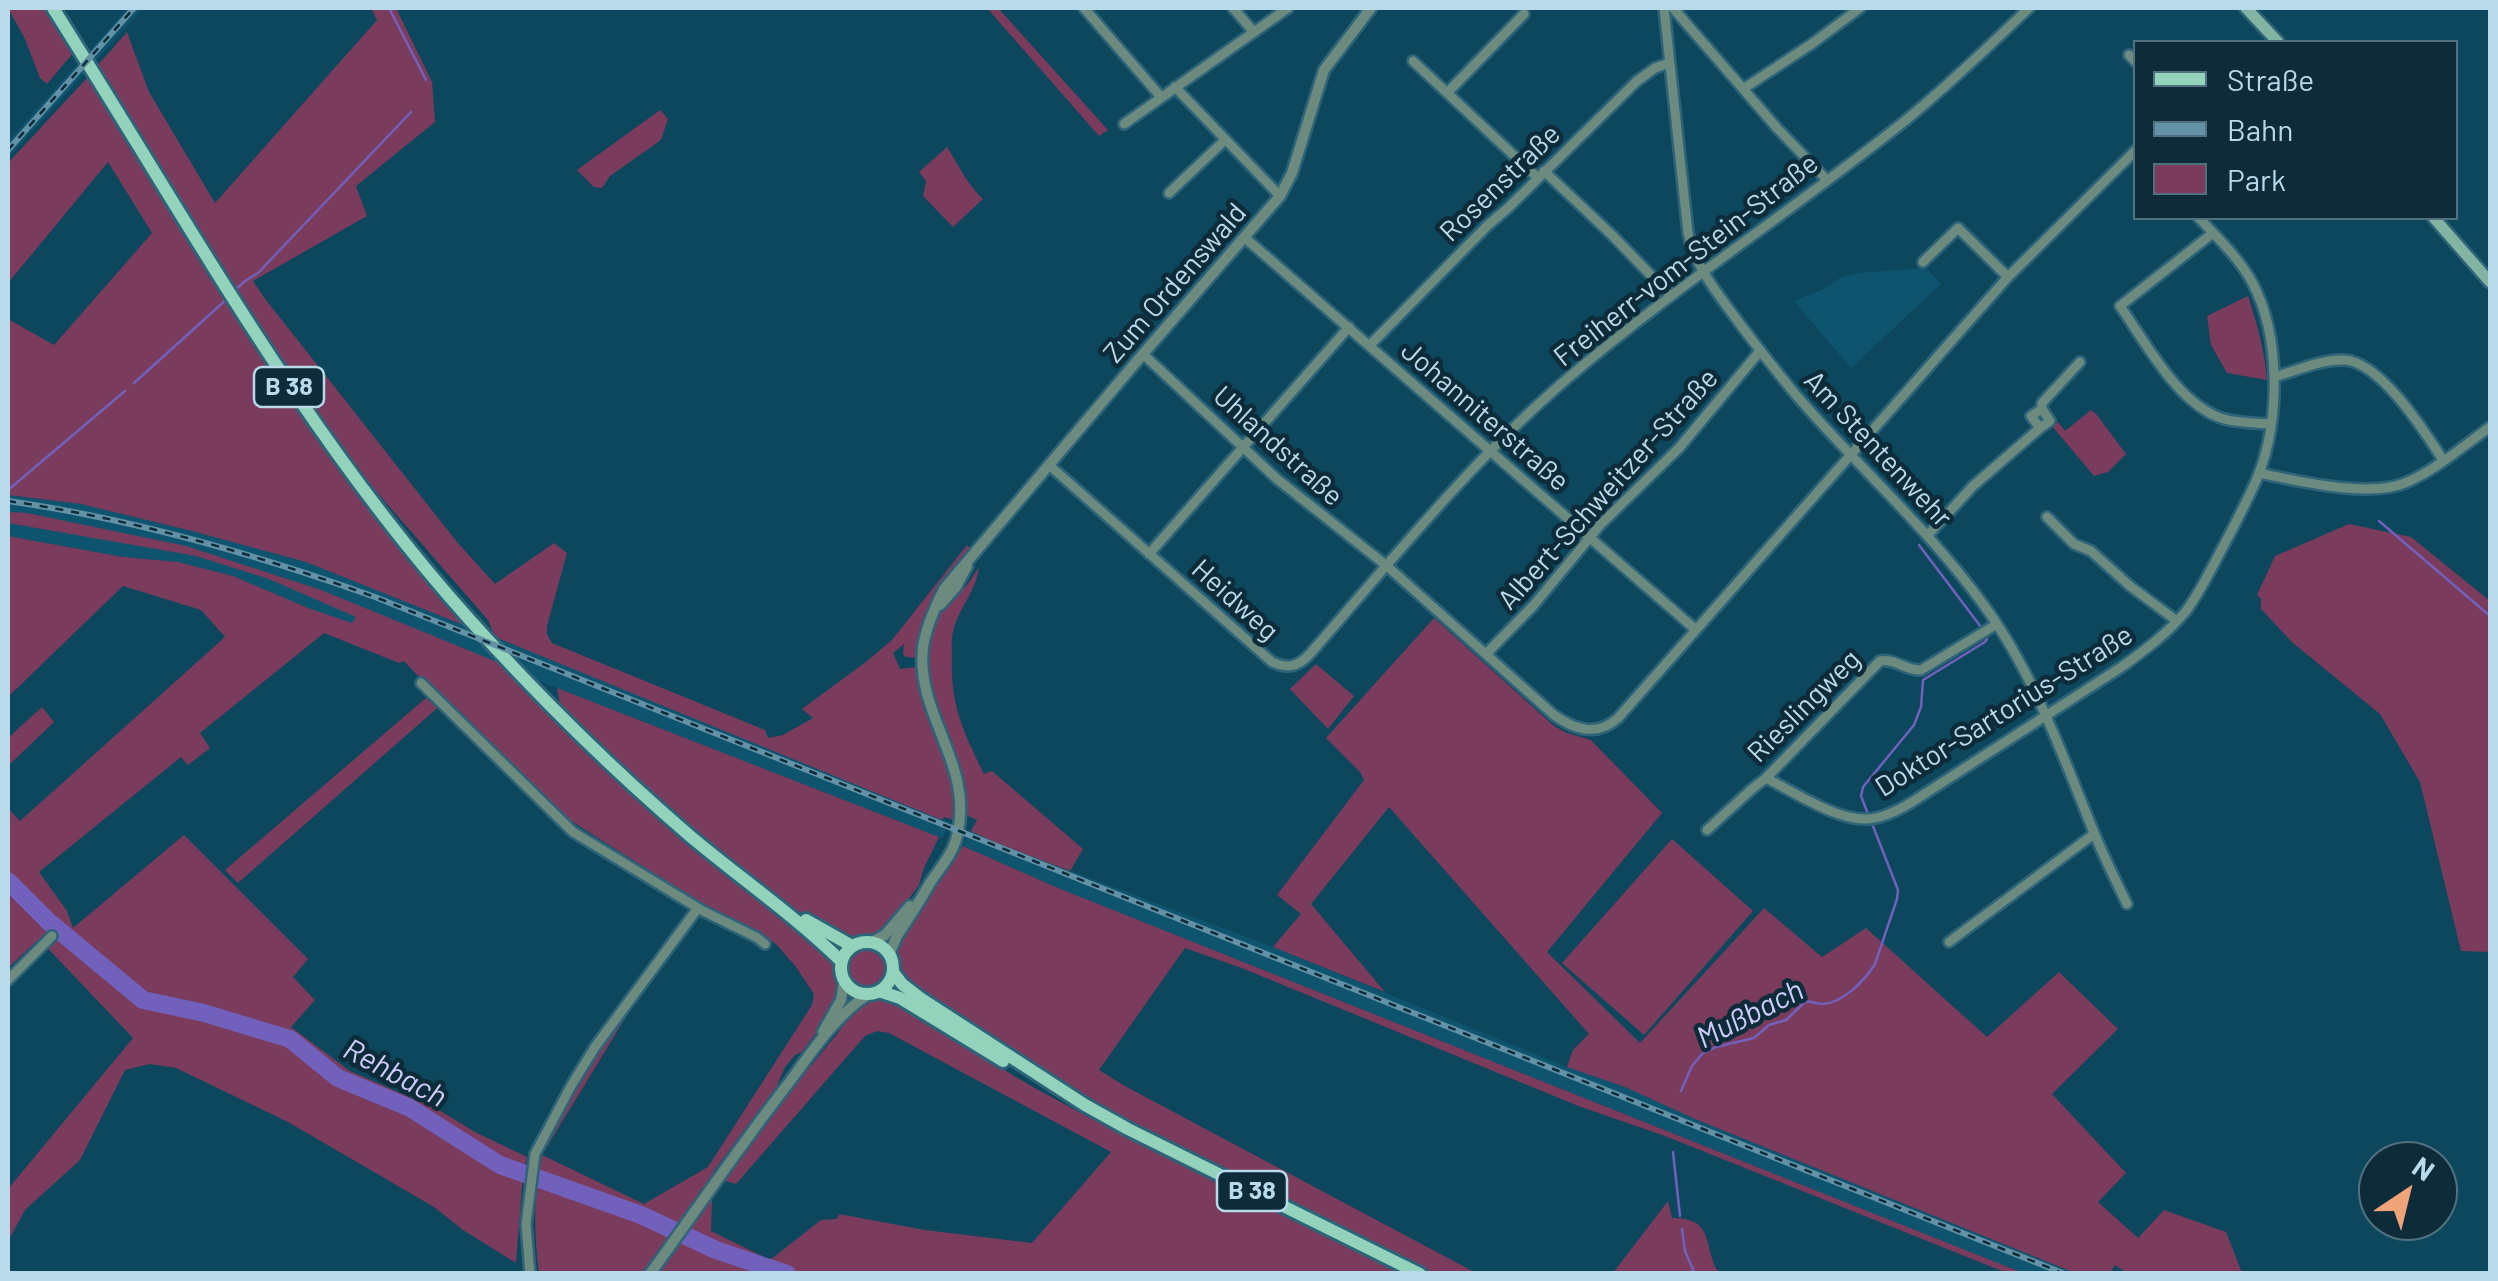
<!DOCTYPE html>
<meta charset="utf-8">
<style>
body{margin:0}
#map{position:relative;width:2498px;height:1281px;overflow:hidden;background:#0c475d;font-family:Barlow,sans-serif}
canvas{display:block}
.frame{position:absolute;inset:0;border:10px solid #b8daeb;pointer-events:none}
.legend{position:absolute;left:2133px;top:40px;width:325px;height:180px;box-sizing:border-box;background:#0d2b38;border:2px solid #517180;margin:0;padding:12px 18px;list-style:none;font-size:30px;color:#b8daeb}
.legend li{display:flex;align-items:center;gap:20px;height:50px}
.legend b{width:50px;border:2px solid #517180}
.north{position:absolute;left:2358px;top:1141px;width:100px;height:100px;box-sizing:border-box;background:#0d2b38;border:2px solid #517180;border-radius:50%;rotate:35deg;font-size:28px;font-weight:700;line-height:40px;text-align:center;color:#b8daeb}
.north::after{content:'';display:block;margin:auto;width:35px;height:45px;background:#f0a278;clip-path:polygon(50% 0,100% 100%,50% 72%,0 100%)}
</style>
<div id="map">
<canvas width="2498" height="1281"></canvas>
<div class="frame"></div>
<ul class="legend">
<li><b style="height:12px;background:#94d3bb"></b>Straße</li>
<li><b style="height:12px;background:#6391a5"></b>Bahn</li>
<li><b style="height:28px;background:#7a3b5c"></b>Park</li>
</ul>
<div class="north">N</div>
</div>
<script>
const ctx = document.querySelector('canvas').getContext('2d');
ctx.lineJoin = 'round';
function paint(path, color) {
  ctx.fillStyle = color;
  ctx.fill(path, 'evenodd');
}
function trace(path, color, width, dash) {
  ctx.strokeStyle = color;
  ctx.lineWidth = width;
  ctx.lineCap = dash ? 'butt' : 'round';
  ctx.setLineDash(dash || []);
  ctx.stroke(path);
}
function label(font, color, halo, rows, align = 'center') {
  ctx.font = font + ' Barlow,sans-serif';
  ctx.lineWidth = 9;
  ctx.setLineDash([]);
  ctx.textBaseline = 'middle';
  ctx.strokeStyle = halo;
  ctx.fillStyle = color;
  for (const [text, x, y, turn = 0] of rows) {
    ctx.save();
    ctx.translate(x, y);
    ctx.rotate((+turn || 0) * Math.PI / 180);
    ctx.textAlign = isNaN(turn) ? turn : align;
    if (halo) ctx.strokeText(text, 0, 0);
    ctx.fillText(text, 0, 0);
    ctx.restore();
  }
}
paint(new Path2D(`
 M128,8H143L8,158V141Z
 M1926,268L1941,284L1851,368L1794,301L1824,289L1840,278L1858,273Z
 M8,495L81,504L192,531L306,562L600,679L949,822L943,838L939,837L557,688L437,638L376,621L356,629L233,576L178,562L123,557L8,536Z
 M970,830L994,842L1273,947L1567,1067L1625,1087L1695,1119L2075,1273H2023L1058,888L963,846Z`), '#0e546e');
paint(new Path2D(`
 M8,8H47L74,52L47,84L40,78L25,39Z
 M371,8H396L432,82L435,122L356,186L367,216L253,281L266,300L457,542L495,584L554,543L567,553L547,626V634L552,643L765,730L768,738L783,735L813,718L802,709L867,661L892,640L967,545L970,548C945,580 920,616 918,658L906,657L903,654L904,644L893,653L900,669L918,667C919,677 919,689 922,699C935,742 959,773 955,820L944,817L942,820L495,637L488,620L348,459L239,296L98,65L127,32L149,92L215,203L377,20Z
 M987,8H998L1108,130L1099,136Z
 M87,78L155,184L215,283L332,458L466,626L306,562L192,531L81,504L8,495V319L54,345L152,233L108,162L8,283V163Z
 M660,110L668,119L661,140L610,176L602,188L594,187L577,170Z
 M947,147C959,166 967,184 983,199L953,227L923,196L926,181L919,172Z
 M2248,296C2257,324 2265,351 2267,380L2227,373L2211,345L2207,316Z
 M2091,410L2097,415L2126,454L2108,472L2094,476L2052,426L2058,422L2065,431Z
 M8,512L27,513L186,546L321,590L507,666C529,698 558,724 586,751C662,824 745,891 828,956C853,993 824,1022 802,1052L795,1055L785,1067L777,1086L713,1172L711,1231L770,1260L821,1220L837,1219L839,1214L925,1230L1032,1243L1111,1152L889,1033L877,1031L865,1036L736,1184L726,1181L724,1177C760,1128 798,1081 837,1034C845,1024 856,1005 868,999C878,995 889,999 898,1003C950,1036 1001,1070 1055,1099C1169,1162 1288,1217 1405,1273H539C534,1235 533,1193 542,1155L532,1149L570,1077L627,1015L542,1155L644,1204L708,1167L812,1005L814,994L796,967L777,945L764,935L704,905L560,814L443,703L238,883L225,870L433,692L404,661L399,663L324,633L200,733L210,748L188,765L181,757L39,872L67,911L73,928L184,835L308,959L293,977L315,1000L291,1027L350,1071L437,1109L477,1133L527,1157L522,1188L516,1263L463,1230L434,1207L288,1122L176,1068L150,1064L125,1070L80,1160L25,1210L8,1241V1189L133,1038L39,939L8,968V808L20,821L225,637L201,610L123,586L8,697V536L123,557L178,562L233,576L308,608L352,623L356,617L269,579L196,556L8,523Z
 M2349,524L2411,537L2490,601V952L2461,951L2420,782L2380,714L2293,643L2261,609V599L2257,595L2275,556Z
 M979,568C976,591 958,609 953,632C951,639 952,648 952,656C950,705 963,731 984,774L992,771L1083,849L1070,871L994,842L971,831L977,820L966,815C971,748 903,689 935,621C941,608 950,600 960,592C968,586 973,575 979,568Z
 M1434,618L1554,726L1567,733L1591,740L1662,813L1547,952L1640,1043L1764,908L1822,957L1866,928L1987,1037L2059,972L2118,1029L2052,1094L2126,1173L2098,1202L2138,1238L2164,1210L2226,1232L2242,1273H2127L2115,1265L2110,1273H2075L1695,1119L1625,1087L1567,1067L1573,1050L1589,1034L1389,807L1311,904L1385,992L1273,947L1301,914L1277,895L1364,780L1360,772L1326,738Z
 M1316,664L1354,696L1328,729L1290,689Z
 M557,688L939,837L924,868L919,885L887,928L873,937L850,939L829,932L757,883L645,788L570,716L560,704Z
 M42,707L54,722L8,766V738Z
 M1672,839L1753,911L1644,1035L1562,963Z
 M963,846L1058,888L2023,1273H2007L1665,1136L1581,1107L1244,969L1185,948L1099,1070L1125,1086L1476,1273H1433L1148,1131L1085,1098L899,977L896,953L900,942Z
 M847 969a19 19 0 1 1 38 0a19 19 0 1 1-38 0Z
 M1668,1201L1672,1218C1716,1218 1702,1246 1719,1273H1613Z`), '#7a3b5c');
trace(new Path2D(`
 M389,8L426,80
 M233,292L245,281L258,273L411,112
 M134,383L228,298
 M8,490L125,391
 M2379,521L2490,616
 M1919,545L1981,627
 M1868,814L1861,796L1863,787L1914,725L1921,707L1923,680L1985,642L1987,639L1985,634
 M1681,1091L1692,1066L1702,1054L1716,1047L1754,1038L1769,1025L1786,1020L1806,1001C1812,1002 1817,1004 1823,1004C1843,1003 1865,980 1875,964L1897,899L1898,890L1871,821
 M1673,1152L1680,1216
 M1682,1229L1685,1251L1695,1274`), '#7161bc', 2.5);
trace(new Path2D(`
 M8,881L49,922L143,1000L204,1013L290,1039L338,1078L410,1108L500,1165L641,1215L716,1250L787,1274`), '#7161bc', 18);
const minor = new Path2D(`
 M1084,8L1161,97
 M1233,8L1253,31
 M1664,8L1688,233C1696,269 1719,295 1740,324C1758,348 1777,372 1796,395C1857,466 1928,528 1983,604C2034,673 2063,757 2095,835C2105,859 2116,881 2127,904
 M1673,8L1777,128L1827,180
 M2129,55L2136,62
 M1413,61L1538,178
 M1175,87L1280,196
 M1743,89L1813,43L1860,8
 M1447,93L1524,14
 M1124,124L1288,8
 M1544,171L1613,236L1671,296
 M1169,193L1225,140
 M2213,233L2120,306C2146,343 2179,406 2224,419C2239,423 2256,423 2271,424
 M1244,237L1695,629
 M1923,262L1958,228L2008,277
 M1370,345L1487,226L1509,207L1637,81L1655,68L1669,63
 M1143,354L1277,479L1387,566L1554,715C1575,730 1597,737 1618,718L2008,277L2136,150
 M2274,377C2296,371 2321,359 2344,360C2380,361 2425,432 2443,460
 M2042,409L2050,421L2040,428L2031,416L2042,409V403L2080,362
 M1049,465L1272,662C1288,669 1297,667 1309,655C1392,560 1472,460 1568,378C1676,286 1795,209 1906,120C1949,85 1989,46 2029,8
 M2259,473C2298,481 2368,498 2405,483C2436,470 2463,446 2490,427
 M2047,517L2074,544L2091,551L2130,586L2177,621
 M1928,535L1973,486L2040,428
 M1149,554L1349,327
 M1486,654L1533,606L1601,524L1679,448L1760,351
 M421,683L573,832L703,911L756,937L765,944
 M1766,778C1794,792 1837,821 1868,819C1884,818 1899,810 1912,802L2123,666C2145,650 2168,633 2186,611C2201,591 2212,567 2224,545C2236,522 2248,500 2258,476C2280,420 2281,336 2252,282C2239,258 2217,237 2199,218
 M1707,830L1753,788L1766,778L1880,661C1895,658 1906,671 1921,670L1997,624
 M1949,942L2094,834
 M8,980L52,936
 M530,1274L526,1224L535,1154L571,1086L595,1047L698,908`);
const tertiary = new Path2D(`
 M940,605L956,587L967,566
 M872,942L885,935L910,906
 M891,958V950L897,936C908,919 920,901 930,883C940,868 953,854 957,836C975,765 915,715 923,647C926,627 935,607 944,589L1143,354L1280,196L1292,173L1324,70L1371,8
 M823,1032L841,1000L844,982
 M650,1274C697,1209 742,1143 791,1080C813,1050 837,1014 869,994`);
const secondary = new Path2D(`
 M2246,8L2278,42
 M2434,218L2490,282`);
const primary = new Path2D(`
 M53,8C185,216 303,434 469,619C538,696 612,769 690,836C740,878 794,915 841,961
 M806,920L852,946
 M841 968a26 26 0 1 1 52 0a26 26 0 1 1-52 0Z
 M893,972L902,984L920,998L1085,1105L1128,1129L1420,1274
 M879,991L900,998L1003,1061`);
trace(minor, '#2e6479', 14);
trace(tertiary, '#2e6479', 15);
trace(secondary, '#2e6479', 16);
trace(primary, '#2e6479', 18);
trace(minor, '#6d8a7f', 9);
trace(tertiary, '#6d8a7f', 10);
trace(secondary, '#83b3a1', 11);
trace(primary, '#94d3bb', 12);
const rail = new Path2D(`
 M8,150L134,8
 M8,501C134,519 255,554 375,597L2065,1274`);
trace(rail, '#6391a5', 6);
trace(rail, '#0d2b38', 2.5, [8]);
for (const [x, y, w] of [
 [289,387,70],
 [1252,1191,70]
]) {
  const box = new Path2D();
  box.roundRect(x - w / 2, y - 20, w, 40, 8);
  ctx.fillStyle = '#0d2b38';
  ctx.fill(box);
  trace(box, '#b8daeb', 2.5);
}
label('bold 25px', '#b8daeb', null, [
 ["B 38",289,387],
 ["B 38",1252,1191]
]);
label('28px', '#b8daeb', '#0d2b38', [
 ["Rosenstraße",1500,183,-44],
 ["Freiherr-vom-Stein-Straße",1686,260,-38],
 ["Zum Ordenswald",1175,283,-49],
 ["Johanniterstraße",1485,416,41],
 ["Uhlandstraße",1278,446,42],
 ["Am Stentenwehr",1878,449,47],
 ["Albert-Schweitzer-Straße",1608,489,-48],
 ["Heidweg",1235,600,42],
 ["Rieslingweg",1804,706,-45],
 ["Doktor-Sartorius-Straße",2004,711,-32]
]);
label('italic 30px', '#d0ccfc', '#0d2b38', [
 ["Mußbach",1750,1014,-27],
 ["Rehbach",395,1073,28]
]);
</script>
